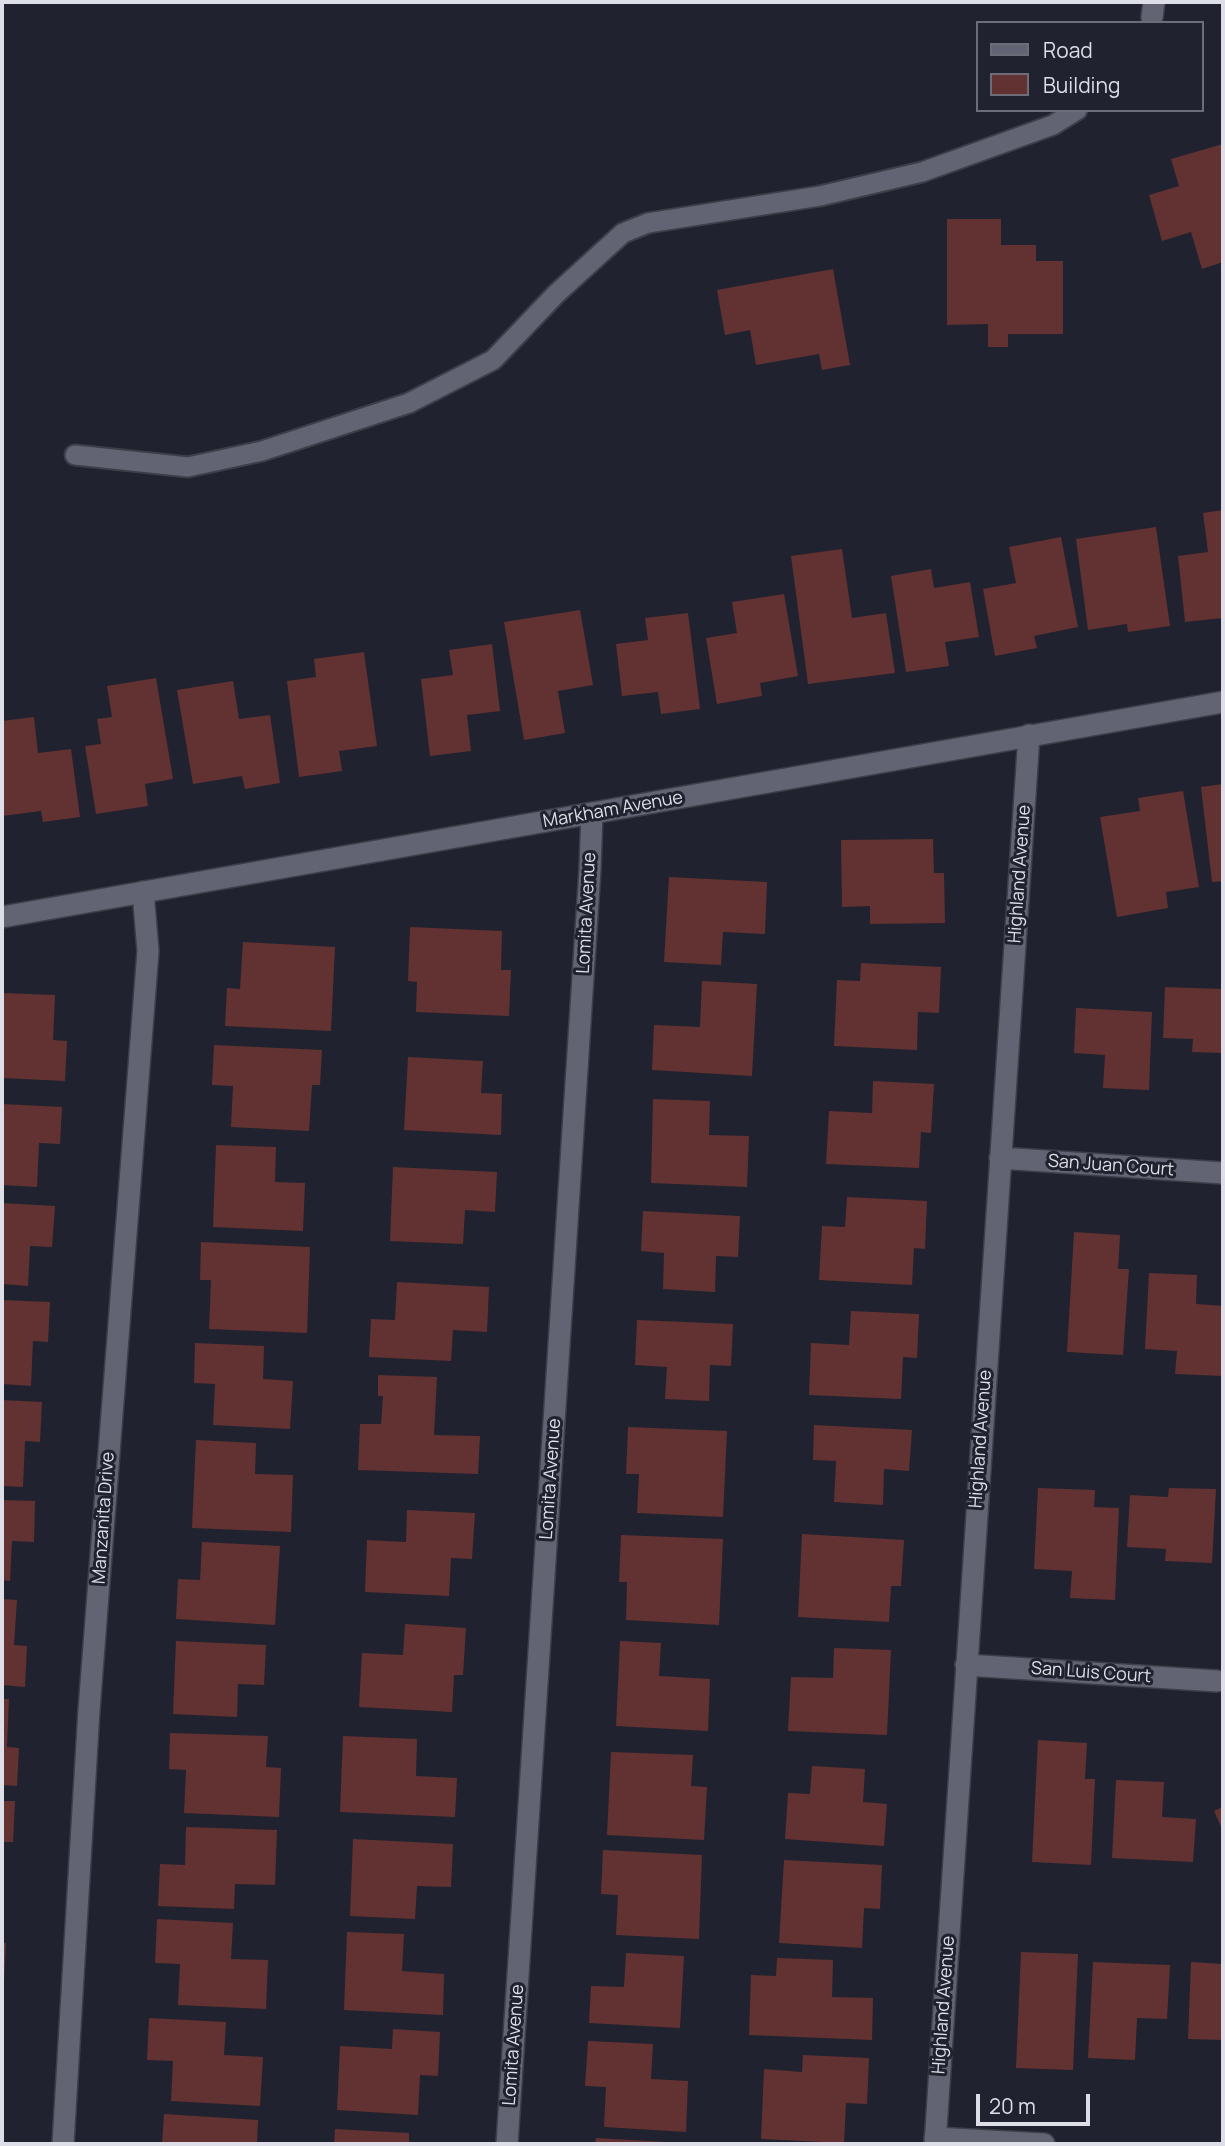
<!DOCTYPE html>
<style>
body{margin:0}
#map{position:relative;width:1225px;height:2146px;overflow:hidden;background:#21222f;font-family:Manrope,sans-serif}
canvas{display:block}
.frame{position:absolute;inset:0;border:4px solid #dddee8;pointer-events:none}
.legend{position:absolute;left:976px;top:21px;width:228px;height:91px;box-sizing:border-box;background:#21222f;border:2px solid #6c6d79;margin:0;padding:9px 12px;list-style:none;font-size:21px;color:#dddee8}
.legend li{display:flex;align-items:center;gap:14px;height:35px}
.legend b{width:35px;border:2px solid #6c6d79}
.scale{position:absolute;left:976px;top:2094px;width:114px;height:32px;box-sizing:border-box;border:4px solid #dddee8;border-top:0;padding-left:9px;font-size:21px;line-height:24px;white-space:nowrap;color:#dddee8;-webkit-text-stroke:5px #21222f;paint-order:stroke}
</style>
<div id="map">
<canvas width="1225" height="2146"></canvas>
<div class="frame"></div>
<ul class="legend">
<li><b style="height:9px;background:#626474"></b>Road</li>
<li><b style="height:19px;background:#613231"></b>Building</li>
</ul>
<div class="scale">20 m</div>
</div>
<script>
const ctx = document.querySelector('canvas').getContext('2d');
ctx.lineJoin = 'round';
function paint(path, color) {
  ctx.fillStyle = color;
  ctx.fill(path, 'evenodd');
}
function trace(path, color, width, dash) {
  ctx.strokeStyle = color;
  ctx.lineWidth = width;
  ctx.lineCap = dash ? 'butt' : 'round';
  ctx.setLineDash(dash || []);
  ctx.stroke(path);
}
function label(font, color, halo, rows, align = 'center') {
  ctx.font = font + ' Manrope,sans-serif';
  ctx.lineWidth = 6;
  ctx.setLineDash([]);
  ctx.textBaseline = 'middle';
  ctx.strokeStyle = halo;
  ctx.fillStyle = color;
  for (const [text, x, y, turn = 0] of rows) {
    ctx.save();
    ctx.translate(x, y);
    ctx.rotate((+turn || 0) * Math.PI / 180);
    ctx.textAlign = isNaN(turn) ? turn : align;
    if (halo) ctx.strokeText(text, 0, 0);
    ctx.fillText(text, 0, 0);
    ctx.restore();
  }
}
paint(new Path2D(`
 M1223,144V262L1202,269L1191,232L1162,241L1149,195L1179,186L1171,159Z
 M947,219H1001V245H1036V261H1063V334H1008V347H988V324L947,325Z
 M833,269L850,365L822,370L819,354L756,365L750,330L725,335L717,290Z
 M1223,510V618L1185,622L1178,556L1208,552L1203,513Z
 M1156,527L1170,626L1128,632L1127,624L1088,630L1076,539Z
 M1061,537L1078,627L1034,636L1037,648L995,656L983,589L1016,583L1009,547Z
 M842,549L852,618L886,613L895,673L808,684L791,556Z
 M931,569L934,588L970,582L979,637L945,642L949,666L906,672L891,576Z
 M784,594L798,676L760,683L762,696L717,704L706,638L737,633L732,602Z
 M580,610L593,685L558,691L565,733L524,740L504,622Z
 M688,613L700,709L661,714L658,692L622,696L616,644L648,640L645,618Z
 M492,644L500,711L467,715L471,751L430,756L421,679L453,675L449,650Z
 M364,652L377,746L339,751L342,771L299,777L287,681L316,677L314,659Z
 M156,678L173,779L145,784L148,806L96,814L85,746L101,744L97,719L112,717L107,686Z
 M233,681L239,719L270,715L280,783L245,789L242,776L193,784L177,690Z
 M34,717L38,753L71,749L80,817L43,822L41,811L2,816V721Z
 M1223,784V881L1212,882L1201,787Z
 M1183,791L1199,887L1166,892L1168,908L1117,917L1100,817L1140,811L1138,798Z
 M933,839L934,873H944L945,923L870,924V906L842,907L841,840Z
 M669,877L767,882L765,934L723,932L721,965L664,962Z
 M410,927L502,931L501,970H511L509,1016L416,1012L417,982L408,981Z
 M243,942L335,947L331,1031L225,1026L227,988L240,989Z
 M861,963L941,967L939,1013L918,1012L917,1050L834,1046L837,980L860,981Z
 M702,981L757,984L752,1076L652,1070L654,1025L700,1027Z
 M1165,987L1223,989V1053L1192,1052L1193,1039L1163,1038Z
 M2,993L55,995L53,1040L67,1041L65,1081L2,1078Z
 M1076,1008L1152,1012L1149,1090L1103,1088L1105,1055L1074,1053Z
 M214,1045L322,1050L320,1085H312L309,1131L231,1127L233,1086L212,1085Z
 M408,1057L483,1061L481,1093L502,1094L501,1135L404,1130Z
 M873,1081L934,1084L931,1133L921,1132L919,1168L826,1164L829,1111L872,1113Z
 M653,1099L710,1101L709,1135L749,1136L747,1187L651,1183Z
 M2,1104L62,1107L60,1144L39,1143L37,1187L2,1185Z
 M216,1145L276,1147L275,1182L305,1183L303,1231L213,1227Z
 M393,1167L497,1172L495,1212L465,1210L463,1244L390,1241Z
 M847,1197L927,1201L925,1249L914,1248L912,1285L819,1280L822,1226L845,1227Z
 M2,1203L55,1206L52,1247L30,1246L28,1286L2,1284Z
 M643,1211L740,1216L738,1257L716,1256L715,1292L663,1289L664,1253L641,1251Z
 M1074,1232L1120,1235L1118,1269H1129L1123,1355L1067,1352Z
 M201,1242L310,1247L307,1333L209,1329L211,1280H200Z
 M1149,1273L1197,1275L1196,1304L1223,1306V1376L1175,1374L1177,1351L1145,1349Z
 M397,1282L489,1287L487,1332L453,1330L451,1361L369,1357L371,1319L395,1320Z
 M2,1300L50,1302L48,1342L33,1341L31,1386L2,1384Z
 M851,1311L919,1314L917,1358L903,1357L901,1399L809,1395L811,1343L849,1345Z
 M637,1320L733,1324L731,1366L710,1365L709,1401L665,1399L667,1367L635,1365Z
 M195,1343L264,1346L263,1379L293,1381L290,1429L213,1425L215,1384L194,1383Z
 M378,1375L437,1377L434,1435L480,1436L478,1474L358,1470L360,1424H381L383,1396H378Z
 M2,1400L42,1402L40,1442L25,1441L23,1487L2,1486Z
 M814,1425L912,1430L909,1471L884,1469L883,1505L834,1502L836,1461L813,1460Z
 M628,1427L727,1431L723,1517L637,1513L639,1474H626Z
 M196,1440L256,1443L255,1474L293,1475L291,1532L192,1528Z
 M1038,1488L1095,1490L1094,1507L1119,1508L1115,1600L1070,1598L1072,1571L1034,1569Z
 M1169,1488L1216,1489L1212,1563L1165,1561L1166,1549L1127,1547L1130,1495L1168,1497Z
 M2,1500L35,1501L34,1542L12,1541L10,1581L2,1580Z
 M407,1510L475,1513L472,1559L451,1558L449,1596L365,1592L367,1540L406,1542Z
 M802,1534L904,1540L901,1586H891L889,1622L798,1617Z
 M621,1535L723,1539L719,1625L626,1620L627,1582H619Z
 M202,1542L280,1546L275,1625L176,1619L178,1579L200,1580Z
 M2,1599L17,1600L14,1645L27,1646L25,1687L2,1685Z
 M405,1624L466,1628L463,1675H454L452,1712L359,1707L362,1653L403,1655Z
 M176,1641L266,1645L264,1685L238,1684L237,1717L173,1714Z
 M620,1641L661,1643L659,1676L710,1679L708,1731L616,1726Z
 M834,1648L891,1650L887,1735L788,1731L791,1677L833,1678Z
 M2,1699H9L7,1747L19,1748L17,1786L2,1785Z
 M170,1733L268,1736L266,1767L281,1768L279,1817L184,1813L186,1770L169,1769Z
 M343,1736L417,1739L416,1776L457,1778L455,1817L340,1812Z
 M1038,1740L1087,1743L1085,1779H1095L1091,1865L1032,1862Z
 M611,1752L693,1755L691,1786L707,1787L704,1840L607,1835Z
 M812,1766L865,1769L863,1802L887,1804L884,1846L785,1839L788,1793L810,1794Z
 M1116,1780L1164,1782L1162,1817L1196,1819L1193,1862L1112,1858Z
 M2,1801H15L13,1842H2Z
 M1223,1807V1831L1214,1811Z
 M186,1827L277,1830L275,1885L235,1884L234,1909L158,1906L160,1864L185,1865Z
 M353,1839L453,1844L451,1887L417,1886L415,1919L350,1916Z
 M603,1850L702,1855L699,1939L616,1935L618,1895L601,1894Z
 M784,1860L882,1865L880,1909L864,1908L862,1948L779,1943Z
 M157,1919L233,1923L231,1959L268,1960L266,2009L178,2005L180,1964L155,1963Z
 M347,1932L404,1934L402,1971L444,1974L443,2015L344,2010Z
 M2,1943H6L4,1982H2Z
 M1021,1952L1078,1954L1073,2070L1016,2068Z
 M626,1953L684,1956L680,2028L589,2023L591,1986L624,1987Z
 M777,1958L833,1960L832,1997L873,1998L872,2040L749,2035L751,1975L776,1976Z
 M1093,1962L1170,1965L1167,2019L1137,2018L1135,2060L1088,2058Z
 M1191,1962L1223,1964V2040L1188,2039Z
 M149,2018L226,2022L224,2055L263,2057L260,2106L171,2101L173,2061L147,2060Z
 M393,2029L440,2032L438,2076L420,2075L418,2115L337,2110L340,2046L392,2049Z
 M588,2041L653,2044L651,2079L688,2081L686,2132L604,2127L606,2087L585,2086Z
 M803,2055L869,2058L867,2104L846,2103L844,2143L761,2139L764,2069L802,2072Z
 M164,2114L258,2120L257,2144H162Z
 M335,2129L409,2133V2144H334Z
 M596,2138L666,2142L665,2144H595Z`), '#613231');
const service = new Path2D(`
 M75,455L188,467L262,451L409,403L493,360L556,294L623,233L648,223L820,196L922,172L1053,125L1077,110`);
const minor = new Path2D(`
 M1152,17L1154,2
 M1000,1158L1223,1173
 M966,1665L1217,1681
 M935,2138L1044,2144
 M63,2144L89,1710L148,951L143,892
 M507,2144L590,869L592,813
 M935,2144L1029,735`);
const tertiary = new Path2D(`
 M2,917L1223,702`);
trace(service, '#3d3e49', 23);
trace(minor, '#3d3e49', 24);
trace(tertiary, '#3d3e49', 24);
trace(service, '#626474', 19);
trace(minor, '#626474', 21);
trace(tertiary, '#626474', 21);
label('18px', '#dddee8', '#21222f', [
 ["Markham Avenue",613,810,-10],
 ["Highland Avenue",1020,874,-86],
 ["Lomita Avenue",587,913,-87],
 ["San Juan Court",1111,1166,4],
 ["Highland Avenue",981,1439,-86],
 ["Lomita Avenue",551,1479,-86],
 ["Manzanita Drive",104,1518,-86],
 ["San Luis Court",1091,1673,4],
 ["Highland Avenue",944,2005,-86],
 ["Lomita Avenue",514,2045,-86]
]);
</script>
